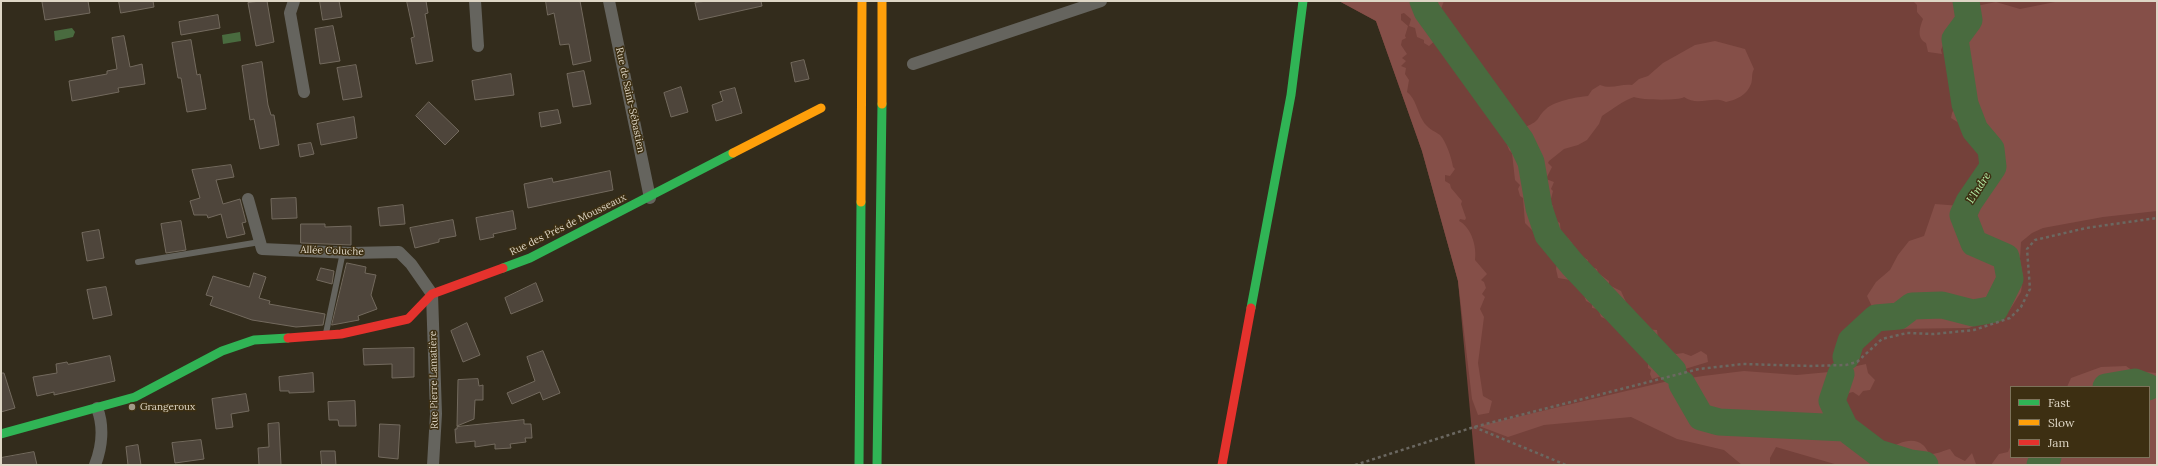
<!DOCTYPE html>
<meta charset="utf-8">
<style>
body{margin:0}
#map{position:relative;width:2158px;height:466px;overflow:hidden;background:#332c1c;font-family:Lora,serif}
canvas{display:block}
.frame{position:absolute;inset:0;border:2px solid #ded6c5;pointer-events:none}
.legend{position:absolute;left:2010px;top:386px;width:140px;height:72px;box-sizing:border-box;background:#3d2f12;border:1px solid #7d725a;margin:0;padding:5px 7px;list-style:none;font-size:12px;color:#ded6c5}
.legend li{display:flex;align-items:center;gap:8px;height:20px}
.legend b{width:20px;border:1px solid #7d725a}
</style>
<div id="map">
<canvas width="2158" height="466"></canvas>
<div class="frame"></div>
<ul class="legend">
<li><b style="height:5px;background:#30b455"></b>Fast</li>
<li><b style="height:5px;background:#ff9f0a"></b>Slow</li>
<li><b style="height:5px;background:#e5322d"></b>Jam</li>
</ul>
</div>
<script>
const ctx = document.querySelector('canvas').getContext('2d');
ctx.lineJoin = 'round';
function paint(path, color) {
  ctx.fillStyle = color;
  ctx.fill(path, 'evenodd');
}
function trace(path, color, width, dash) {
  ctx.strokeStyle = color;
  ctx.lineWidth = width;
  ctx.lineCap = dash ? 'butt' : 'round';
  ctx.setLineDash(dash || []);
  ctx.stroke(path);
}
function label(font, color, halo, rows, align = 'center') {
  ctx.font = font + ' Lora,serif';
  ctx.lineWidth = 3;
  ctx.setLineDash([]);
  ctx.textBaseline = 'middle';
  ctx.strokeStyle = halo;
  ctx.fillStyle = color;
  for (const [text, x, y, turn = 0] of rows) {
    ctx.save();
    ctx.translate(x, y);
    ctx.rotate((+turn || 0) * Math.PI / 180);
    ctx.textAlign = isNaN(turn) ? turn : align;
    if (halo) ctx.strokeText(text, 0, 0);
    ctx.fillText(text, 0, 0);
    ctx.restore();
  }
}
paint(new Path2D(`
 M1339,1H2157V465H1475L1458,281L1422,151L1376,21ZM2011,387H2149V457H2011Z`), '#74413a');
paint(new Path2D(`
 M1339,1H1444L1441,9L1448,18L1450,27L1518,122L1525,127C1542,120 1535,119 1546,109C1554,101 1577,97 1588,96L1592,90L1600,85C1612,90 1622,83 1632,85L1639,79L1648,76L1663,63L1695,45L1715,41L1745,49L1754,69C1751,74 1753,79 1751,84C1747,95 1736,100 1726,102C1713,95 1698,107 1684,97C1679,101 1640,100 1634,97C1622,101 1613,109 1602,116L1599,124L1587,140L1578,145L1564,149L1549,161L1548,163L1552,167L1546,179L1554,182L1551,189L1553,191L1550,203L1553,206L1551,210L1555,220L1560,223L1561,236L1568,238L1572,243L1569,248L1571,250L1588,260L1587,265L1597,269L1598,273L1609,281V285L1621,291L1626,302L1625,305L1641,329L1657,330L1658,338L1656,342L1676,354L1683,353L1691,356L1701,351L1707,355L1708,362L1652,379L1650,374L1651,370L1648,368V362L1644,357L1646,351L1641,346V343L1632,339V335L1628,333L1629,330L1618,324V318L1610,316L1606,319L1601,317L1598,309L1592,308V304L1586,301L1581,287L1570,280L1558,278L1556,269L1558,257L1548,252L1546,246L1535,237L1534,232L1525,223L1523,198L1520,196L1518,189L1520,185L1515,180L1512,153L1509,150L1504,136L1437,39L1429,46L1424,43V40L1417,37L1415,28L1409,26L1411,19L1404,13L1401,14V20L1408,26L1405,36L1406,38L1402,40L1401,45L1407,54L1402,58L1406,61L1401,66L1406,68L1405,74L1409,80L1407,92C1416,99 1417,111 1423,121C1427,128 1434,131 1440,135C1446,141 1452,159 1453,167L1455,169L1450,176L1445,175V181L1450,184L1451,188L1462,201L1461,204L1466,218L1465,220L1460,219L1459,221C1471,227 1477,246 1475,260L1487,274L1481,280L1484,282L1486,288L1482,294L1485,297L1480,309L1484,317L1478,363L1483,396L1492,401L1489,413L1478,415L1472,399L1458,281L1422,151L1376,21Z
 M1913,1H1975L1976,6L1996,2L2020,9L2060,1H2157V211L2103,217L2043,228L2032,233L2021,242L2020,259L2023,277L2021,292L2009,311L1969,328L1888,329L1875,313L1867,296L1876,282L1890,270L1898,255L1909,241L1924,236L1935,204L1961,206L1977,186L1978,172L1980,168L1990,162L1987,160L1988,156H1984L1981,154L1987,139L1971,131L1968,133L1962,130L1961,126L1965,120L1962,119L1959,123L1951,118L1952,113L1958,102L1967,101L1968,97L1964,94L1970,83L1968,81L1965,85L1958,82L1957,77L1954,74L1957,65L1952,61L1959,47L1957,44L1960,39L1958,37L1962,27L1955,23L1953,34H1951L1949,41H1945L1941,50L1942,54L1928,52L1926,43C1916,38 1920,27 1923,19L1917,12V5Z
 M1866,364L1868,373L1875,380L1870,390L1863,391L1859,396L1853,392L1849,393L1844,400L1840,398V405L1844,411L1838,423L1841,425L1855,423L1871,441L1888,449C1898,443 1913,436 1923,445C1927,448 1927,453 1932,454C1937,454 1945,450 1950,449L1955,456L1965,461L1972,453L1976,464L1979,465H1838L1776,447L1770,458V465H1742L1724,450L1677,439L1631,417L1544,425L1508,437L1479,426L1664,382L1703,376L1744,371L1797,375L1829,372Z
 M2126,366L2133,371L2157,373V465H1991L1999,454L2008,452L2011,445V457H2149V387H2067L2071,378L2101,367Z`), '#854f48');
paint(new Path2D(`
 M72,28L75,32L73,37L55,41L54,31Z
 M240,32L241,41L223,44L222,35Z`), '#496b3f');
trace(new Path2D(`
 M1423,1L1427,11L1521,141L1531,162L1539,208L1548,235L1572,264L1673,371
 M1846,357L1851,341L1876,318L1899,316L1912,306L1942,305L1973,313L1995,309L2010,279L2006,257L1974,243L1963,215L1969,202L1993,167L1991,149L1975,130L1965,104L1955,39L1969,20L1966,1
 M1841,374L1832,401L1845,428L1878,453L1910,463L1925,465
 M1682,384L1701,417L1719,422L1845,428
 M2106,387L2135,382L2148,387
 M2040,465L2048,457`), '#496b3f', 27);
const building = new Path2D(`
 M49,1H88L90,13L45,20L42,2Z
 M119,1H153L154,7L121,13Z
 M260,1H267L274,42L256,46L248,3Z
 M320,1H339L342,17L323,20Z
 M407,1H426L428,13L425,14L433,61L416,64L411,38L414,37Z
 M546,1H580L591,61L573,65L569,44L560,45L554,13L548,15Z
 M707,1H761L762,6L699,20L695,3Z
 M218,15L220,28L181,35L179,22Z
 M333,26L340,61L320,64L315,29Z
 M124,36L130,67L142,64L145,84L118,88L119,92L72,101L69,81L107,74V71L117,69L112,38Z
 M191,40L197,75L200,74L206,109L187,112L181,78H178L172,43Z
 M804,60L809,79L795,82L791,63Z
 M262,62L268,105L271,115H274L279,145L260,149L254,119L250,120L242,66Z
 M356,65L362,97L343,100L337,68Z
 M584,71L591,104L573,107L567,74Z
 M511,74L514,95L475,100L472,81Z
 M681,87L688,112L671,117L664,93Z
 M735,88L742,113L716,121L712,105L723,101L720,92Z
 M429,102L459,131L445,145L416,116Z
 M558,110L561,123L541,127L539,113Z
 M354,117L357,138L321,145L317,124Z
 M311,143L314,154L300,157L298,145Z
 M231,165L234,177L216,180L223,204L240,199L246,222L242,223L245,234L227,238L221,214L208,218L207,215H194L190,201L200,198L192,170Z
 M610,171L613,190L528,208L524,184L552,178L553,182Z
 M296,198L297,218L272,219L271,199Z
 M403,205L405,224L380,226L378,208Z
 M513,211L516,229L493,234L494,237L480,240L476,218Z
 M453,220L456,236L439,239V242L415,248L410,228Z
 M181,221L186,250L166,253L161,224Z
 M301,224H325V227L351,226V245L301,243Z
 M99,230L104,258L87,261L82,233Z
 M347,263L366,267L365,273L376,275L371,295L377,309L358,316L359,320L332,325Z
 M321,268L334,271L332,284L317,280Z
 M254,273L266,277L259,298L270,301L269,304L325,314L323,325L296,327L252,320L210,305L213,297L206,295L213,276L249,287Z
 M536,283L543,301L511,314L505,298Z
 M106,287L112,315L93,319L87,290Z
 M467,323L480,355L463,362L451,331Z
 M414,348V377L392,378V364L364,365L363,349Z
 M543,351L560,393L543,400L540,392L512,404L507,393L535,381L527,357Z
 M110,356L115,381L54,395V392L37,396L33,377L57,373L56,364L67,362L68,364Z
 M1,373H4L15,408L1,412Z
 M313,373L314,392L289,393V391H280L279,377Z
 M478,379L479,386L483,385V400H475L474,419L457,426L458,380Z
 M246,394L249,411L231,414L233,427L216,429L212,399Z
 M355,401L356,426H339L338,420H329L328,402Z
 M524,420V424H531L532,438H525L526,442L510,444L511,448L495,449V444L475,447V441L456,443L455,429H457V427Z
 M279,423L281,465H259L258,448L269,447L268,424Z
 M380,424L400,425L398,459L379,457Z
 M201,440L204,459L175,463L172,443Z
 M138,445L141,465H128L126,447Z
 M321,451H335L336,465H322Z
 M34,452L37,465H1V458Z`);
paint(building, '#4e453b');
trace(building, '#736a5e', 1);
trace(new Path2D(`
 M1474,427L1566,465
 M1355,465L1474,427L1699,369L1743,364L1811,366L1846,365L1857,362L1882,339L1907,333L1934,334L1974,330L2010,318L2021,307L2030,289L2027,249L2035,240L2086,228L2157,218`), '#6b6861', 2.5, [3, 3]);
trace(new Path2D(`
 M138,262L260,242
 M326,333L343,252`), '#65645e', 6);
trace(new Path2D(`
 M294,1L290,13L304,92
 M475,1L478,46
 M609,1L650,198
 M913,64L1101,1
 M248,199L262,249L351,253L399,252L411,264L432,294L436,414L433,465
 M95,465C102,447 104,426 97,408`), '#65645e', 12);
trace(new Path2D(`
 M503,268L530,258L733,153
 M1251,308L1291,95L1303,1
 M1,434L135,397L222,351L254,340L288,338
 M859,465L861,202
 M877,465L882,104`), '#30b455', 9);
trace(new Path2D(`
 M882,1V104
 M733,153L821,108
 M861,202L862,1`), '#ff9f0a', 9);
trace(new Path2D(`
 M288,338L341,334L408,319L432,294L503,268
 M1222,465L1251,308`), '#e5322d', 9);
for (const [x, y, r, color] of [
 [132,407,4,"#a29a8a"]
]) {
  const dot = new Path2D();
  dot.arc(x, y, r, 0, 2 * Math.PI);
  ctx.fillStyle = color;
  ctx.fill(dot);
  trace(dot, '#3d2f12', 1.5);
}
label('10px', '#ded6c5', '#3d2f12', [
 ["Rue de Saint-Sébastien",630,100,78],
 ["Rue des Prés de Mousseaux",568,225,-26],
 ["Allée Coluche",332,251,2],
 ["Rue Pierre Lamatière",434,380,-91]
]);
label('10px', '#ded6c5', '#3d2f12', [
 ["Grangeroux",140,407]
], 'left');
label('italic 11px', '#b5f0a8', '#3d2f12', [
 ["L'Indre",1979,188,-57]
]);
</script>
